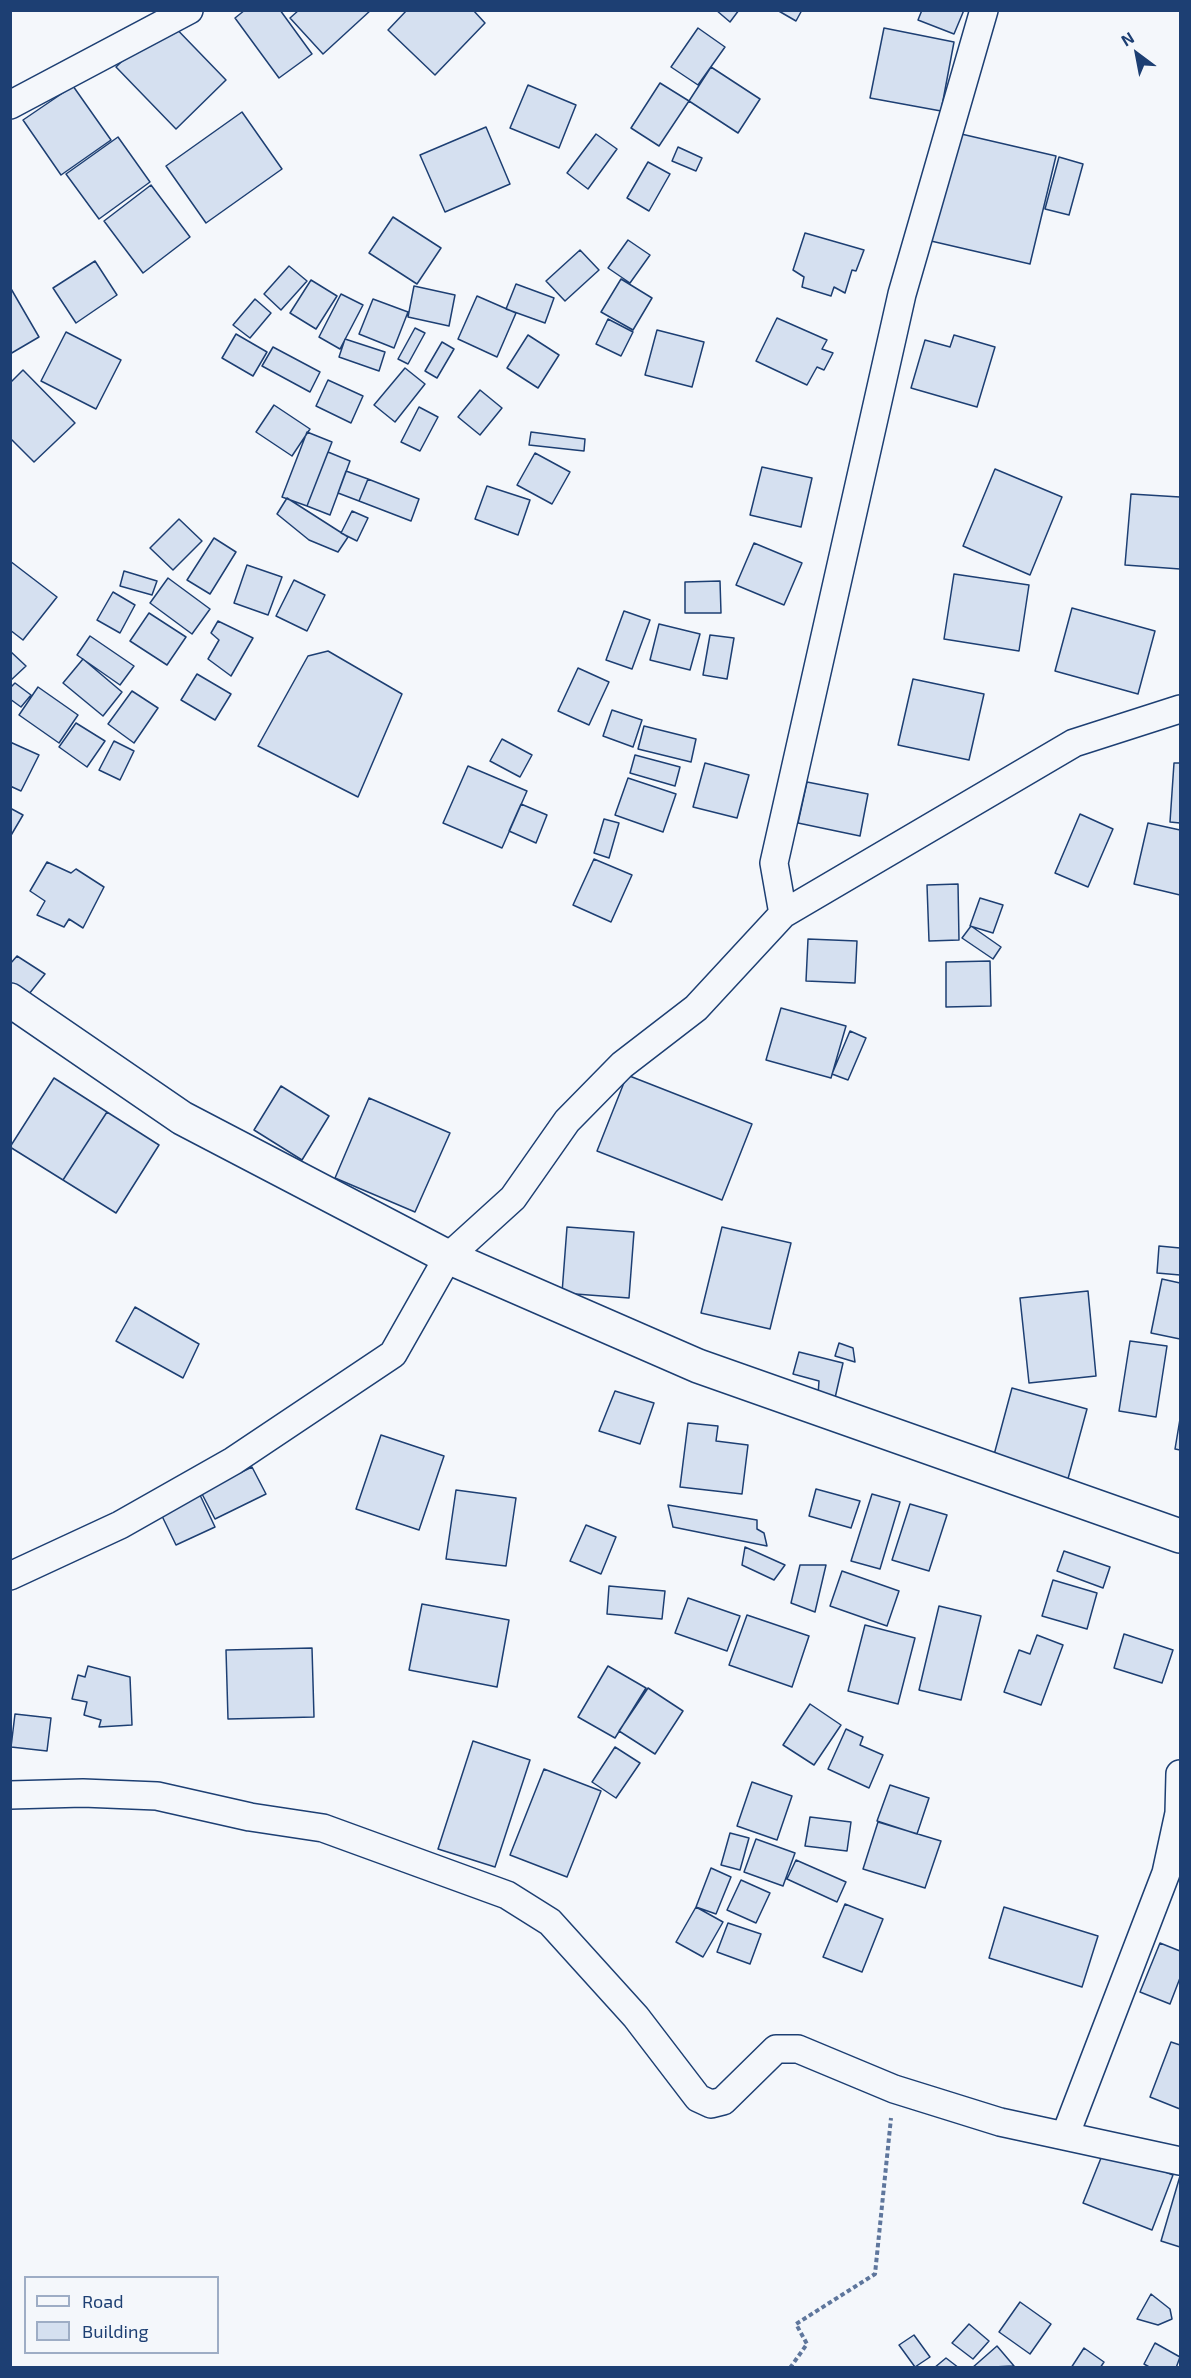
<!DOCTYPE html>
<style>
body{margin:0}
#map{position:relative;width:1191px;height:2378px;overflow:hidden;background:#f4f7fb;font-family:"Exo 2",sans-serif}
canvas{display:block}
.frame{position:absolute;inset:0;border:12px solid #1d3f73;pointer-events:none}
.legend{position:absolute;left:24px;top:2276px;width:195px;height:78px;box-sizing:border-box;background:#f4f7fb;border:2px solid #9eadc5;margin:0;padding:8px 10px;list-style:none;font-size:18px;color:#1d3f73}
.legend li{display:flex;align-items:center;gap:12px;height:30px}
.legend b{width:30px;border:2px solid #9eadc5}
.north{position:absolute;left:1107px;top:24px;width:60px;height:60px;-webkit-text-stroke:4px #f4f7fb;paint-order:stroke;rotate:328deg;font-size:16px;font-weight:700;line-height:24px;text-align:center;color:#1d3f73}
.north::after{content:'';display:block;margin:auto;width:21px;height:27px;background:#1d3f73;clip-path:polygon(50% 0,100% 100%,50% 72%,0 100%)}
</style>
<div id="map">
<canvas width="1191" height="2378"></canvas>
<div class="frame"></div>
<ul class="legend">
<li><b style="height:8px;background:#f4f7fb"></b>Road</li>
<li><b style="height:16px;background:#d5e0f0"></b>Building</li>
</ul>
<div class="north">N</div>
</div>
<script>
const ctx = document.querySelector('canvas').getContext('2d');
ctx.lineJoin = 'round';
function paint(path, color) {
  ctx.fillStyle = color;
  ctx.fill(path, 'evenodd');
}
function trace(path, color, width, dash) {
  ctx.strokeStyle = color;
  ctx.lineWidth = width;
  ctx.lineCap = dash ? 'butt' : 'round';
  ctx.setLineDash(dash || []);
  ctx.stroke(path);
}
const building = new Path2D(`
 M245,10H280L312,54L279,78L235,18Z
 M299,10H371L323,54L290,18Z
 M407,10H473L485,23L435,75L388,30Z
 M716,10H739L730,22Z
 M777,10H802L796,21Z
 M922,10H964L954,34L918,20Z
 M166,18L226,80L176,129L116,67Z
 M698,28L725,47L698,85L671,67Z
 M884,28L954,42L941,111L870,98Z
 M711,67L760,99L738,133L689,101Z
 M660,83L689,101L659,146L631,128Z
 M528,85L576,105L559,148L510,128Z
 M73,86L111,140L61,175L23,120Z
 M242,112L282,169L206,223L166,166Z
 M486,127L510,184L445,212L420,155Z
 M957,133L1056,156L1030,264L931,241Z
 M596,134L617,149L588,189L567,173Z
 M118,137L150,182L99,219L66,174Z
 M678,147L702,158L696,171L672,161Z
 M1059,157L1083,164L1069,215L1045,209Z
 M648,162L670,174L649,211L627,198Z
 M151,185L190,237L143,273L104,221Z
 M393,217L441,248L417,284L369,253Z
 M805,233L864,250L856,271L852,270L845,293L834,287L831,296L802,287L804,277L793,270Z
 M628,240L650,255L630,283L608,268Z
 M580,250L599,270L565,301L546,281Z
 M95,261L117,295L76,323L53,288Z
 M289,266L307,281L281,310L264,294Z
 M621,279L652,298L633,330L601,312Z
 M311,280L337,296L316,329L290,313Z
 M516,284L554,298L545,323L506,309Z
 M414,286L455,295L449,326L408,317Z
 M10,287L39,337L10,354Z
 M341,294L363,305L340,349L319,337Z
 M477,296L516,313L497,357L458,339Z
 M255,299L271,313L250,338L233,325Z
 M373,299L408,312L394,348L359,334Z
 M777,318L827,340L822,349L833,353L824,370L817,367L807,385L756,361Z
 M608,319L633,332L621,356L596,344Z
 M415,328L425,333L408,364L398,359Z
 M657,330L704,342L692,387L645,375Z
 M66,332L121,360L96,409L41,381Z
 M236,334L267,352L253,376L222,358Z
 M528,335L559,355L538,388L507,368Z
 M954,335L995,347L977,407L911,388L925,340L950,347Z
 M345,339L385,352L379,371L339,357Z
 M442,342L454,349L437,378L425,371Z
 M273,347L320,372L310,392L262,366Z
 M405,368L425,384L395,422L374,405Z
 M23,370L75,423L34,462L10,438V383Z
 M328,380L363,396L351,423L316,406Z
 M480,390L502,408L480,435L458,417Z
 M274,405L310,429L292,456L256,432Z
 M419,407L438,417L420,451L401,442Z
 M307,432L332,442L307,506L282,497Z
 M531,432L585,439L584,451L529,445Z
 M328,452L350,461L330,515L307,506Z
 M535,453L570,472L552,504L517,485Z
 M762,467L812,478L801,527L750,515Z
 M995,469L1062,497L1030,575L963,546Z
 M346,471L368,479L359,501L338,493Z
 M368,479L419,499L411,521L359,501Z
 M487,486L530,500L518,535L475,519Z
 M1131,494L1180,497V569L1125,565Z
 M287,498L348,537L338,552L309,540L277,514Z
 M352,511L368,518L357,541L341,533Z
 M179,519L202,541L173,570L150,548Z
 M214,538L236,552L210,594L187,580Z
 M754,543L802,563L784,605L736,585Z
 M10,561L57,597L23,640L10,630Z
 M247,565L282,577L268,615L234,603Z
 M124,571L157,581L152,595L120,586Z
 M954,574L1029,585L1019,651L944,639Z
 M168,578L210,609L192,634L150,603Z
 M294,580L325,595L307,631L276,616Z
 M720,581L721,613H685V582Z
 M113,592L135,605L120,633L97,620Z
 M1072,608L1155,631L1138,694L1055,671Z
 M624,611L650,620L632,669L606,660Z
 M149,613L186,637L167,665L130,641Z
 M218,621L253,638L231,676L208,659L219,640L211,633Z
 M659,624L700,634L690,670L650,660Z
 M710,635L734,638L727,679L703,675Z
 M90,636L134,666L120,685L77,655Z
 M10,651L26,666L10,681Z
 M328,651L402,694L358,797L258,746L308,656Z
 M83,659L122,692L103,716L63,683Z
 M578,668L609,682L589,725L558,711Z
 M197,674L231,694L215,720L181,700Z
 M913,679L984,694L969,760L898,745Z
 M15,683L31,695L21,707L10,699V688Z
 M38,687L78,715L59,743L19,715Z
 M132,691L158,708L134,743L108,724Z
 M612,710L642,720L633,747L603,736Z
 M76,723L105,741L87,767L59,747Z
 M644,726L696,739L691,762L638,749Z
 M502,739L532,755L520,777L490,761Z
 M114,741L134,751L120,780L99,770Z
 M10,742L39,755L21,791L10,786Z
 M635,755L680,767L675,786L630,773Z
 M705,763L749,775L737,818L693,807Z
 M1174,763H1180V823L1170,822Z
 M468,766L527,791L502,848L443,823Z
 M628,778L676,794L663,832L615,815Z
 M807,782L868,794L860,836L798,823Z
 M521,804L547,815L536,843L509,831Z
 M10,808L23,815L10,837Z
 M1080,814L1113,829L1088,887L1055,873Z
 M604,819L619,823L609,858L594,853Z
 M1148,823L1180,830V895L1134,884Z
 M594,859L632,875L611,922L573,905Z
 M47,862L71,873L76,869L104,887L83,928L69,919L64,927L37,915L45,901L30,891Z
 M958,884L959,940L929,941L927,885Z
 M980,898L1003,905L993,933L970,926Z
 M971,926L1001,947L993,959L962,938Z
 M808,939L857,941L855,983L806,981Z
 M17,956L45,974L25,999L10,986V964Z
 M990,961L991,1006L946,1007V962Z
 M781,1008L846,1026L831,1078L766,1060Z
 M850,1031L866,1038L848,1080L832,1074Z
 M627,1075L752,1124L722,1200L597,1151Z
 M54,1078L107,1112L63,1180L10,1147Z
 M281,1086L329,1116L302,1160L254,1130Z
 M369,1098L450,1133L415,1212L335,1178Z
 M107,1112L159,1145L116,1213L63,1180Z
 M567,1227L634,1232L629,1298L562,1293Z
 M722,1227L791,1243L770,1329L701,1313Z
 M1159,1246L1180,1248V1275L1157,1273Z
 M1162,1279L1180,1283V1339L1151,1333Z
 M1088,1291L1096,1376L1029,1383L1020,1298Z
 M135,1307L199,1344L183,1378L116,1341Z
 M1130,1341L1167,1346L1156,1417L1119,1411Z
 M839,1343L853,1348L855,1362L835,1356Z
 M799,1352L843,1363L835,1398L818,1395L819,1381L793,1374Z
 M1012,1388L1087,1409L1066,1486L991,1466Z
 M615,1391L654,1403L640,1444L599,1431Z
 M1180,1419V1450L1175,1449Z
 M688,1423L718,1426L716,1441L748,1445L742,1494L680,1487Z
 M381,1435L444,1456L419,1530L356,1509Z
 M252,1467L266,1494L215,1519L201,1492Z
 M816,1489L860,1501L851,1528L809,1516Z
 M456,1490L516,1498L506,1566L446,1559Z
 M872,1494L900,1502L880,1569L851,1561Z
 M200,1495L215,1527L176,1545L161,1514Z
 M910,1504L947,1515L929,1571L892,1560Z
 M668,1505L757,1520V1529L764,1533L767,1546L673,1527Z
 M586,1525L616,1537L601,1574L570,1561Z
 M745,1547L785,1565L774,1580L742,1565Z
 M1064,1551L1110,1567L1103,1588L1057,1571Z
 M800,1565H826L815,1612L791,1603Z
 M842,1571L899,1591L887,1626L830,1606Z
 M1053,1580L1097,1593L1087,1629L1042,1616Z
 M609,1586L665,1591L662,1619L607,1614Z
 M688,1598L740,1616L727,1651L675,1633Z
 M422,1604L509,1620L497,1687L409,1670Z
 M939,1606L981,1616L961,1700L919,1690Z
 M747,1615L809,1636L792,1687L729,1665Z
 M865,1625L915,1638L898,1704L848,1691Z
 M1124,1634L1173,1650L1162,1683L1114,1668Z
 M1037,1635L1063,1645L1041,1705L1004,1692L1019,1650L1030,1654Z
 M312,1648L314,1717L228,1719L226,1650Z
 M88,1666L130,1677L132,1725L99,1727L101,1720L84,1715L87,1702L72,1699L78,1675L85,1677Z
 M608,1666L646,1688L615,1738L578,1717Z
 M648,1688L683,1711L655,1754L619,1731Z
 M810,1704L841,1725L814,1765L783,1745Z
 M15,1714L51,1718L47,1751L11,1747Z
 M846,1729L863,1737L860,1745L883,1755L869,1788L828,1769Z
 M473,1741L530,1760L495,1867L438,1849Z
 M615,1747L640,1763L616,1798L592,1782Z
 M544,1769L601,1791L567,1877L510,1855Z
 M752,1782L792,1796L777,1840L737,1826Z
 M890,1785L929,1798L917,1834L877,1821Z
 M810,1817L851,1822L847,1851L805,1846Z
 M878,1822L941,1841L925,1888L863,1869Z
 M730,1833L749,1838L740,1870L721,1865Z
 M756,1839L795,1853L783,1886L744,1872Z
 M796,1860L846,1882L837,1902L787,1879Z
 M711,1868L731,1877L716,1914L696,1907Z
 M741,1880L770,1893L756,1923L727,1910Z
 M845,1904L883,1919L862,1972L823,1957Z
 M696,1907L723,1922L703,1957L676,1942Z
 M1004,1907L1098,1936L1082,1987L989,1958Z
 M728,1923L761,1934L750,1964L717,1952Z
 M1160,1943L1180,1951V1978L1170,2004L1140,1992Z
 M1171,2042L1180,2045V2109L1150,2097Z
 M1105,2148L1173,2175L1152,2230L1083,2203Z
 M1180,2176V2247L1161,2241Z
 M1151,2294L1170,2309L1172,2319L1158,2325L1137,2319Z
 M1020,2302L1051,2324L1030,2354L999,2332Z
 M969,2324L989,2341L973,2359L952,2343Z
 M914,2335L930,2357L915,2367L899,2345Z
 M1155,2343L1180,2357L1176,2368H1151L1144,2364Z
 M997,2346L1014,2366L972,2368Z
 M1084,2348L1104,2362L1100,2368H1071Z
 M946,2358L959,2368H934Z`);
paint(building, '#d5e0f0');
trace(building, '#1d3f73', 1.5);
const minor = new Path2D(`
 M10,105L189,10
 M783,914L774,863L902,294L984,10
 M10,1576L120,1525L233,1461L393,1354L448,1257L513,1198L567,1121L622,1065L696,1008L783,914L1074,743L1180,709
 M10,1795L83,1793L157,1796L250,1817L323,1828L507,1895L550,1922L636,2017L698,2098L711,2104L723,2101L776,2049H798L894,2089L1000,2122L1180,2161
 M1065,2136L1166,1873L1179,1813L1180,1774`);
const secondary = new Path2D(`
 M10,1000L182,1118L448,1257L698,1366L1180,1536`);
trace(minor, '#1d3f73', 30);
trace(secondary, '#1d3f73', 36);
trace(new Path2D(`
 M790,2368L807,2344L796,2324L875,2274L891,2118`), '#5e769c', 4, [4.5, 3]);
trace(minor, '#f4f7fb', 27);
trace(secondary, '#f4f7fb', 33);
</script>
